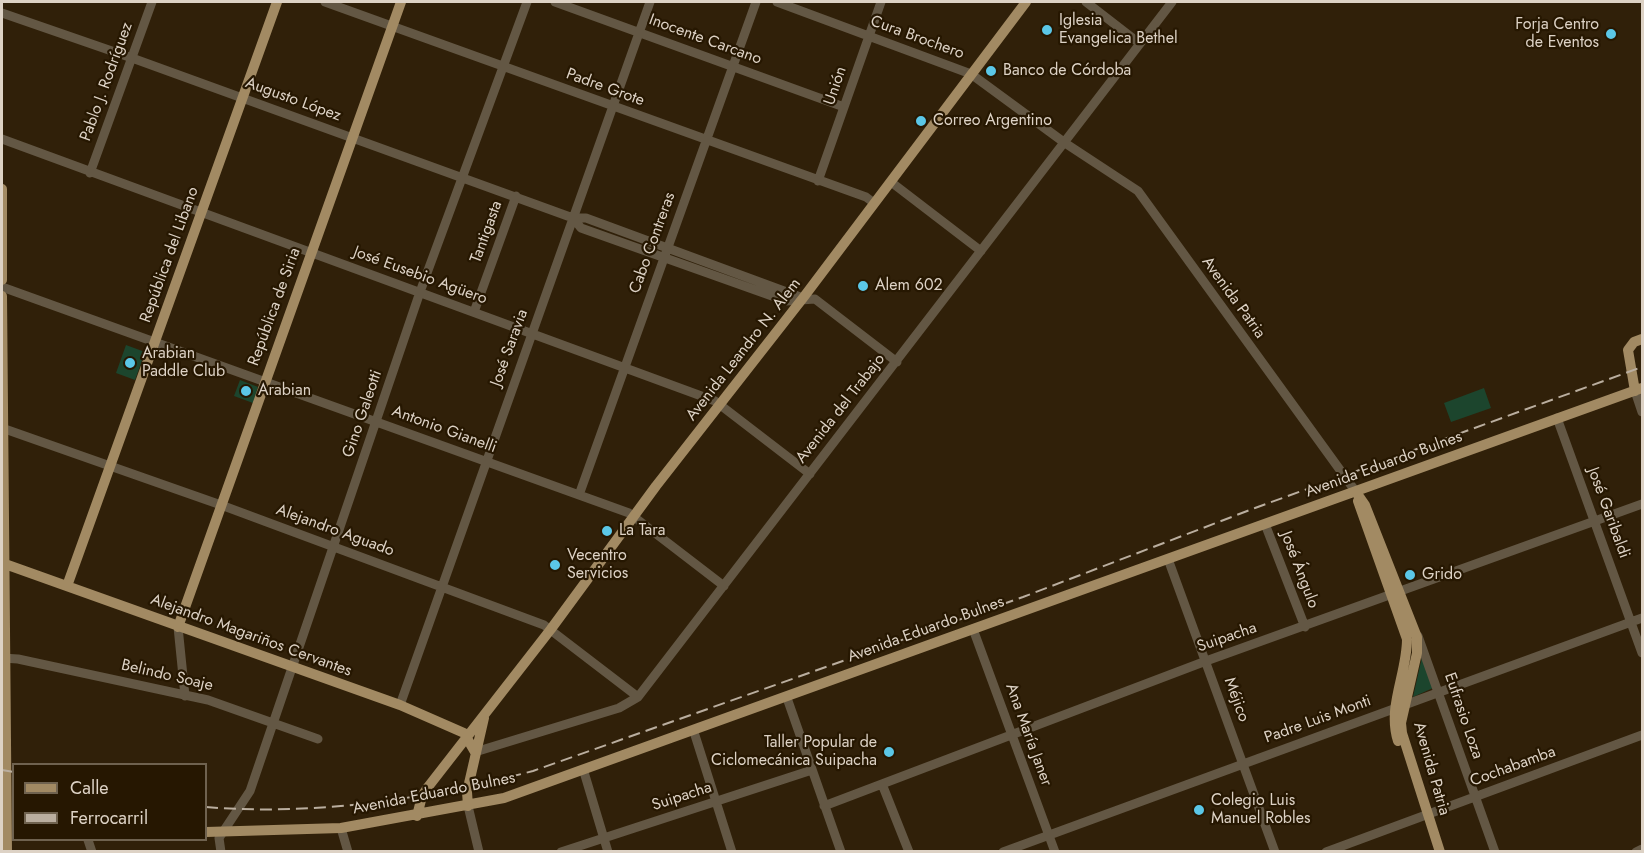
<!DOCTYPE html>
<meta charset="utf-8">
<style>
body{margin:0}
#map{position:relative;width:1644px;height:853px;overflow:hidden;background:#302009;font-family:Jost,sans-serif}
canvas{display:block}
.frame{position:absolute;inset:0;border:3px solid #ddd2c5;pointer-events:none}
.legend{position:absolute;left:12px;top:763px;width:195px;height:78px;box-sizing:border-box;background:#261701;border:2px solid #6f624f;margin:0;padding:8px 10px;list-style:none;font-size:18px;color:#ddd2c5}
.legend li{display:flex;align-items:center;gap:12px;height:30px}
.legend b{width:30px;border:2px solid #6f624f}
</style>
<div id="map">
<canvas width="1644" height="853"></canvas>
<div class="frame"></div>
<ul class="legend">
<li><b style="height:8px;background:#a28a63"></b>Calle</li>
<li><b style="height:8px;background:#baae9f"></b>Ferrocarril</li>
</ul>
</div>
<script>
const ctx = document.querySelector('canvas').getContext('2d');
ctx.lineJoin = 'round';
function paint(path, color) {
  ctx.fillStyle = color;
  ctx.fill(path, 'evenodd');
}
function trace(path, color, width, dash) {
  ctx.strokeStyle = color;
  ctx.lineWidth = width;
  ctx.lineCap = dash ? 'butt' : 'round';
  ctx.setLineDash(dash || []);
  ctx.stroke(path);
}
function label(font, color, halo, rows, align = 'center') {
  ctx.font = font + ' Jost,sans-serif';
  ctx.lineWidth = 4.5;
  ctx.setLineDash([]);
  ctx.textBaseline = 'middle';
  ctx.strokeStyle = halo;
  ctx.fillStyle = color;
  for (const [text, x, y, turn = 0] of rows) {
    ctx.save();
    ctx.translate(x, y);
    ctx.rotate((+turn || 0) * Math.PI / 180);
    ctx.textAlign = isNaN(turn) ? turn : align;
    if (halo) ctx.strokeText(text, 0, 0);
    ctx.fillText(text, 0, 0);
    ctx.restore();
  }
}
paint(new Path2D(`
 M126,345L145,352L135,380L116,373Z
 M240,380L258,387L253,403L234,396Z
 M1484,388L1491,408L1451,422L1444,403Z
 M1422,657L1433,688L1413,697Z`), '#1c452d');
trace(new Path2D(`
 M325,2L866,197L874,203
 M555,2L844,107
 M777,2L971,74L1065,143L1138,191L1356,492
 M1086,2L1139,43
 M2,13L132,58L573,218H586L803,298
 M2,139L715,401L810,474
 M90,173L152,2
 M818,181L881,2
 M891,182L981,251
 M573,218L581,228L786,301L815,299L897,362
 M2,287L629,513L724,586
 M474,312L516,196
 M1635,391L1642,412
 M1557,418L1642,653
 M2,428L221,505L544,625L638,697
 M579,495L756,2
 M1265,524L1305,627
 M1168,559L1275,852
 M178,627L185,696
 M973,629L1055,852
 M1418,636L1495,852
 M2,658L18,659L208,700L318,739
 M787,698L841,852
 M400,705L650,2
 M694,732L732,852
 M475,752L619,708L638,697L1172,2
 M584,772L608,852
 M882,784L909,852
 M468,806L479,852
 M824,806L1206,661L1642,504
 M341,828L348,852
 M88,840L92,852
 M221,852L219,838L250,791L420,292L527,2
 M561,852L812,770
 M1003,852L1642,618
 M1326,852L1642,735
 M1636,852L1642,849`), '#635744', 9);
trace(new Path2D(`
 M2,189V280
 M2,296L7,852
 M1635,391L1628,350L1634,342L1642,339
 M1356,492L1365,505L1417,637V653L1401,723L1402,733L1440,852
 M1358,501L1407,639C1407,674 1387,707 1398,741
 M5,564L400,705L464,733L475,752
 M67,586L277,2
 M178,627L401,2
 M468,806L467,792L484,718
 M417,816L422,796L428,787L551,629L656,486L803,298L1026,2
 M206,832L341,828L504,798L1642,388`), '#a28a63', 10);
trace(new Path2D(`
 M2,770L14,772
 M206,807C315,816 427,799 533,771L1023,597L1255,508L1642,367`), '#baae9f', 2, [12, 6]);
for (const [x, y, r, color] of [
 [1047,30,6,"#5bc7e7"],
 [1611,34,6,"#5bc7e7"],
 [991,71,6,"#5bc7e7"],
 [921,121,6,"#5bc7e7"],
 [863,286,6,"#5bc7e7"],
 [130,363,6,"#5bc7e7"],
 [246,391,6,"#5bc7e7"],
 [607,531,6,"#5bc7e7"],
 [555,565,6,"#5bc7e7"],
 [1410,575,6,"#5bc7e7"],
 [889,752,6,"#5bc7e7"],
 [1199,810,6,"#5bc7e7"]
]) {
  const dot = new Path2D();
  dot.arc(x, y, r, 0, 2 * Math.PI);
  ctx.fillStyle = color;
  ctx.fill(dot);
  trace(dot, '#261701', 2);
}
label('16px', '#ddd2c5', '#261701', [
 ["Iglesia",1059,21],
 ["Evangelica Bethel",1059,39],
 ["Forja Centro",1599,25,"right"],
 ["de Eventos",1599,43,"right"],
 ["Banco de Córdoba",1003,71],
 ["Correo Argentino",933,121],
 ["Alem 602",875,286],
 ["Arabian",142,354],
 ["Paddle Club",142,372],
 ["Arabian",258,391],
 ["La Tara",619,531],
 ["Vecentro",567,556],
 ["Servicios",567,574],
 ["Grido",1422,575],
 ["Taller Popular de",877,743,"right"],
 ["Ciclomecánica Suipacha",877,761,"right"],
 ["Colegio Luis",1211,801],
 ["Manuel Robles",1211,819]
], 'left');
label('16px', '#ddd2c5', '#261701', [
 ["Cura Brochero",917,38,20],
 ["Inocente Carcano",705,40,20],
 ["Pablo J. Rodríguez",107,82,-70],
 ["Unión",836,86,-71],
 ["Padre Grote",605,88,20],
 ["Augusto López",293,100,20],
 ["Tantigasta",487,232,-70],
 ["Cabo Contreras",653,243,-70],
 ["República del Libano",170,255,-70],
 ["José Eusebio Agüero",420,276,20],
 ["Avenida Patria",1233,298,54],
 ["República de Siria",275,307,-70],
 ["José Saravia",510,348,-70],
 ["Avenida Leandro N. Alem",744,350,-52],
 ["Avenida del Trabajo",841,409,-52],
 ["Gino Galeotti",363,414,-71],
 ["Antonio Gianelli",444,430,20],
 ["Avenida Eduardo Bulnes",1384,465,-20],
 ["José Garibaldi",1608,513,70],
 ["Alejandro Aguado",335,531,20],
 ["José Ángulo",1299,570,69],
 ["Avenida Eduardo Bulnes",926,630,-20],
 ["Alejandro Magariños Cervantes",251,636,20],
 ["Suipacha",1227,638,-19],
 ["Belindo Soaje",167,676,13],
 ["Méjico",1236,700,70],
 ["Eufrasio Loza",1463,716,71],
 ["Padre Luis Monti",1318,720,-20],
 ["Ana María Janer",1028,735,70],
 ["Cochabamba",1513,767,-20],
 ["Avenida Patria",1431,769,74],
 ["Avenida Eduardo Bulnes",434,794,-11],
 ["Suipacha",682,797,-18]
]);
</script>
